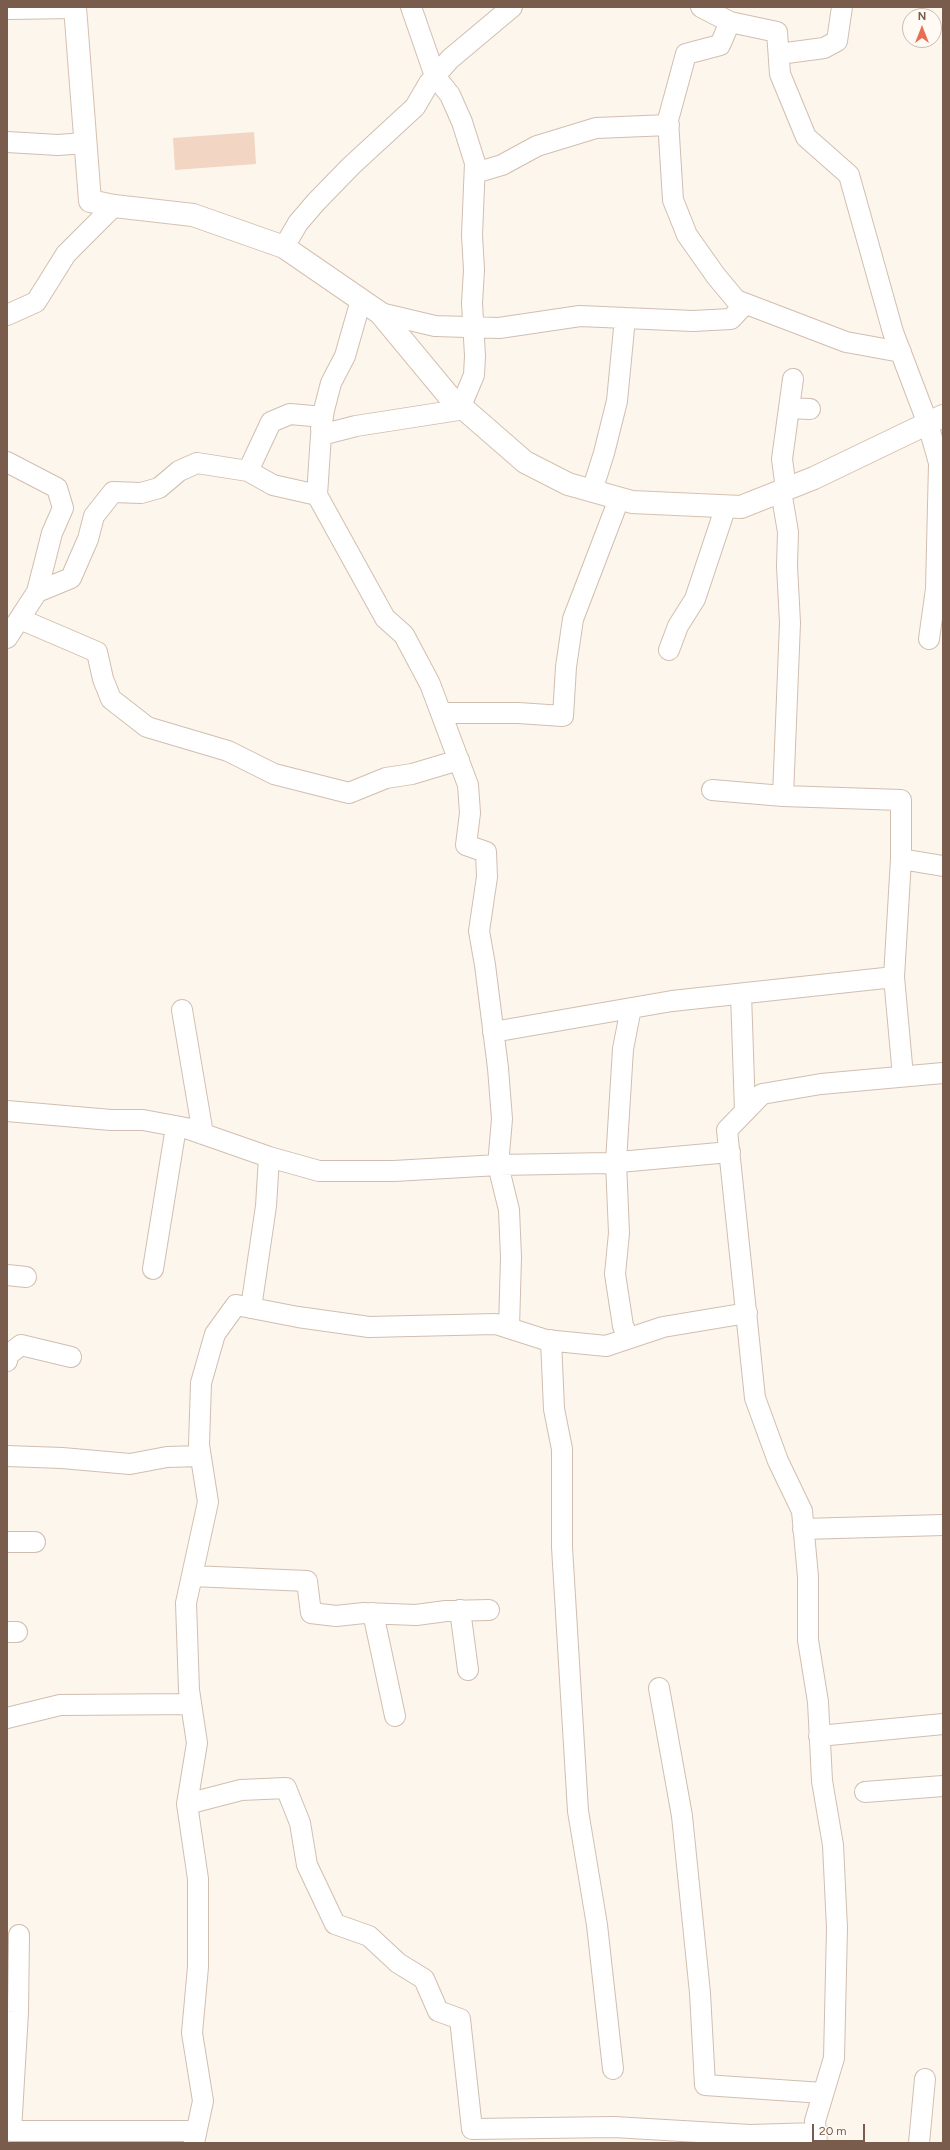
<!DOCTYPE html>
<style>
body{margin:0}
#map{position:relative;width:950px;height:2150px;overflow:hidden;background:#fdf6ec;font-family:Figtree,sans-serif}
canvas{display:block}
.frame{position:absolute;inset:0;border:8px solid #7a5c4d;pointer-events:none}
.north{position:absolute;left:902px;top:8px;width:40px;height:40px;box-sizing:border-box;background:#fffaf3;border:1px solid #cabbb1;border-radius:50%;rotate:0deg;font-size:11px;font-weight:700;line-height:16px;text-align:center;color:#7a5c4d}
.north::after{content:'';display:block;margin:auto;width:14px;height:18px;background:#e76f51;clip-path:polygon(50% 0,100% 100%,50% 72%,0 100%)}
.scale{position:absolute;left:812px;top:2124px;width:53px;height:18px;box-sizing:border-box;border:2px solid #7a5c4d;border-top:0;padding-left:5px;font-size:12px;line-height:14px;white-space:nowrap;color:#7a5c4d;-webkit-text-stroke:3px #fffaf3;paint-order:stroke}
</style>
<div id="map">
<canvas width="950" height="2150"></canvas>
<div class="frame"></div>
<div class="north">N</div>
<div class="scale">20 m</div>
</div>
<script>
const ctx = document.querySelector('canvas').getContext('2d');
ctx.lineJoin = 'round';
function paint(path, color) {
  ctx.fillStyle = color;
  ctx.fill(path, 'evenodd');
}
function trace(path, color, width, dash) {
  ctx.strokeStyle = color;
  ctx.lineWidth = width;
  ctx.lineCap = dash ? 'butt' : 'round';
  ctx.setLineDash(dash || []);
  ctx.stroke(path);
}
paint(new Path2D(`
 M254,132L256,164L175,170L173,138Z`), '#f3d5c3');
const street = new Path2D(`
 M411,7L435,76L450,95L462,122L475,163L472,235L474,270L472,303L475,356L474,375L461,406
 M701,7L730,22
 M7,9L75,8
 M779,54L824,48L837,41L842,7
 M7,142L58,145L85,143
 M475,173L502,165L537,146L596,128L669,125
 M284,247L298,223L316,202L351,166L415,107L429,83L450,59L512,7
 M380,313L435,326L499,328L580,316L693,321L731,319L745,304
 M7,315L36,302L66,254L114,206
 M901,352L846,342L736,300L716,276L687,235L673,200L668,120L686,54L720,45L730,22L777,32L780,74L806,137L849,175L893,332L928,424L939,463L936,589L929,639
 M789,408L810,409
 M465,409L356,426L321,435L317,495L385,618L404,635L430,684L468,785L470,813L466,845L486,852L487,877L479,931L485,965L498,1068L502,1119L498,1165L509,1210L511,1257L509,1328
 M321,429L324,410L331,383L345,356L361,300
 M7,462L57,488L63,508L52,533L37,592L7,638
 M248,471L273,485L317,495
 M786,489L782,459L793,379
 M592,491L604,453L617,401L625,318
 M781,491L788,532L787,566L790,623L783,796
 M37,592L71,578L88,539L94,516L113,492L141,493L159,488L179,471L197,463L248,471L271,422L290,414L323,417
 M20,619L97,652L103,679L111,699L147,727L228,751L274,774L349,793L386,778L412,774L459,760
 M669,650L678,626L695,599L726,506
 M442,713H518L563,716L566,667L573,619L619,499
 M712,790L783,796L901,800V859L894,977
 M901,859L943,866
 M741,994L745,1111
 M182,1010L203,1134
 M493,1032L672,1001L894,977L903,1076
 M7,1111L111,1120H143L186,1128L269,1157L319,1171H394L498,1165L608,1163L730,1152
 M153,1269L176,1127
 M7,1275L26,1277
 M251,1308L266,1206L269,1157
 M747,1313L663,1327L606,1346L546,1340L496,1324L369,1327L298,1317L236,1305L215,1334L201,1383L199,1445L208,1502L186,1603L189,1690L197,1743L187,1804L241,1790L286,1788L300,1823L307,1865L335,1924L369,1936L398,1963L424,1979L438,2011L460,2019L472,2129L614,2127L750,2135L816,2133
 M629,1338L623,1326L615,1274L619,1233L616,1162L623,1049L631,1008
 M551,1340L554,1409L562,1449V1547L578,1811L597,1925L613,2069
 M7,1361L8,1355L21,1345L71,1357
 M7,1456L62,1458L130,1464L167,1457L200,1456
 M803,1529L943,1525
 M7,1542H35
 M192,1576L307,1581L311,1613L336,1616L364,1613L416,1615L446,1611L489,1610
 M460,1610L468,1670
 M373,1613L395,1716
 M7,1632H17
 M659,1688L682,1816L700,1993L705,2085L823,2093
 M7,1718L60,1705L191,1704
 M819,1736L943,1724
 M865,1792L943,1786
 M187,1804L198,1879V1967L192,2033L203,2101L194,2143
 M19,1935L18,2012L11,2131H196
 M817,2143L815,2121L834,2058L837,1928L833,1845L822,1781L818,1702L808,1640V1577L802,1511L778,1461L755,1398L727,1130L762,1094L821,1084L943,1073
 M919,2143L925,2079`);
const secondary = new Path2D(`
 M75,7L90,201L114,206L193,215L284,247L380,313L448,395L525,462L568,484L632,502L741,507L814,478L943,416`);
trace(street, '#d1beb0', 22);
trace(secondary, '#d6c0b0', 24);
trace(street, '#fff', 20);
trace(secondary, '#fff', 22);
</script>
